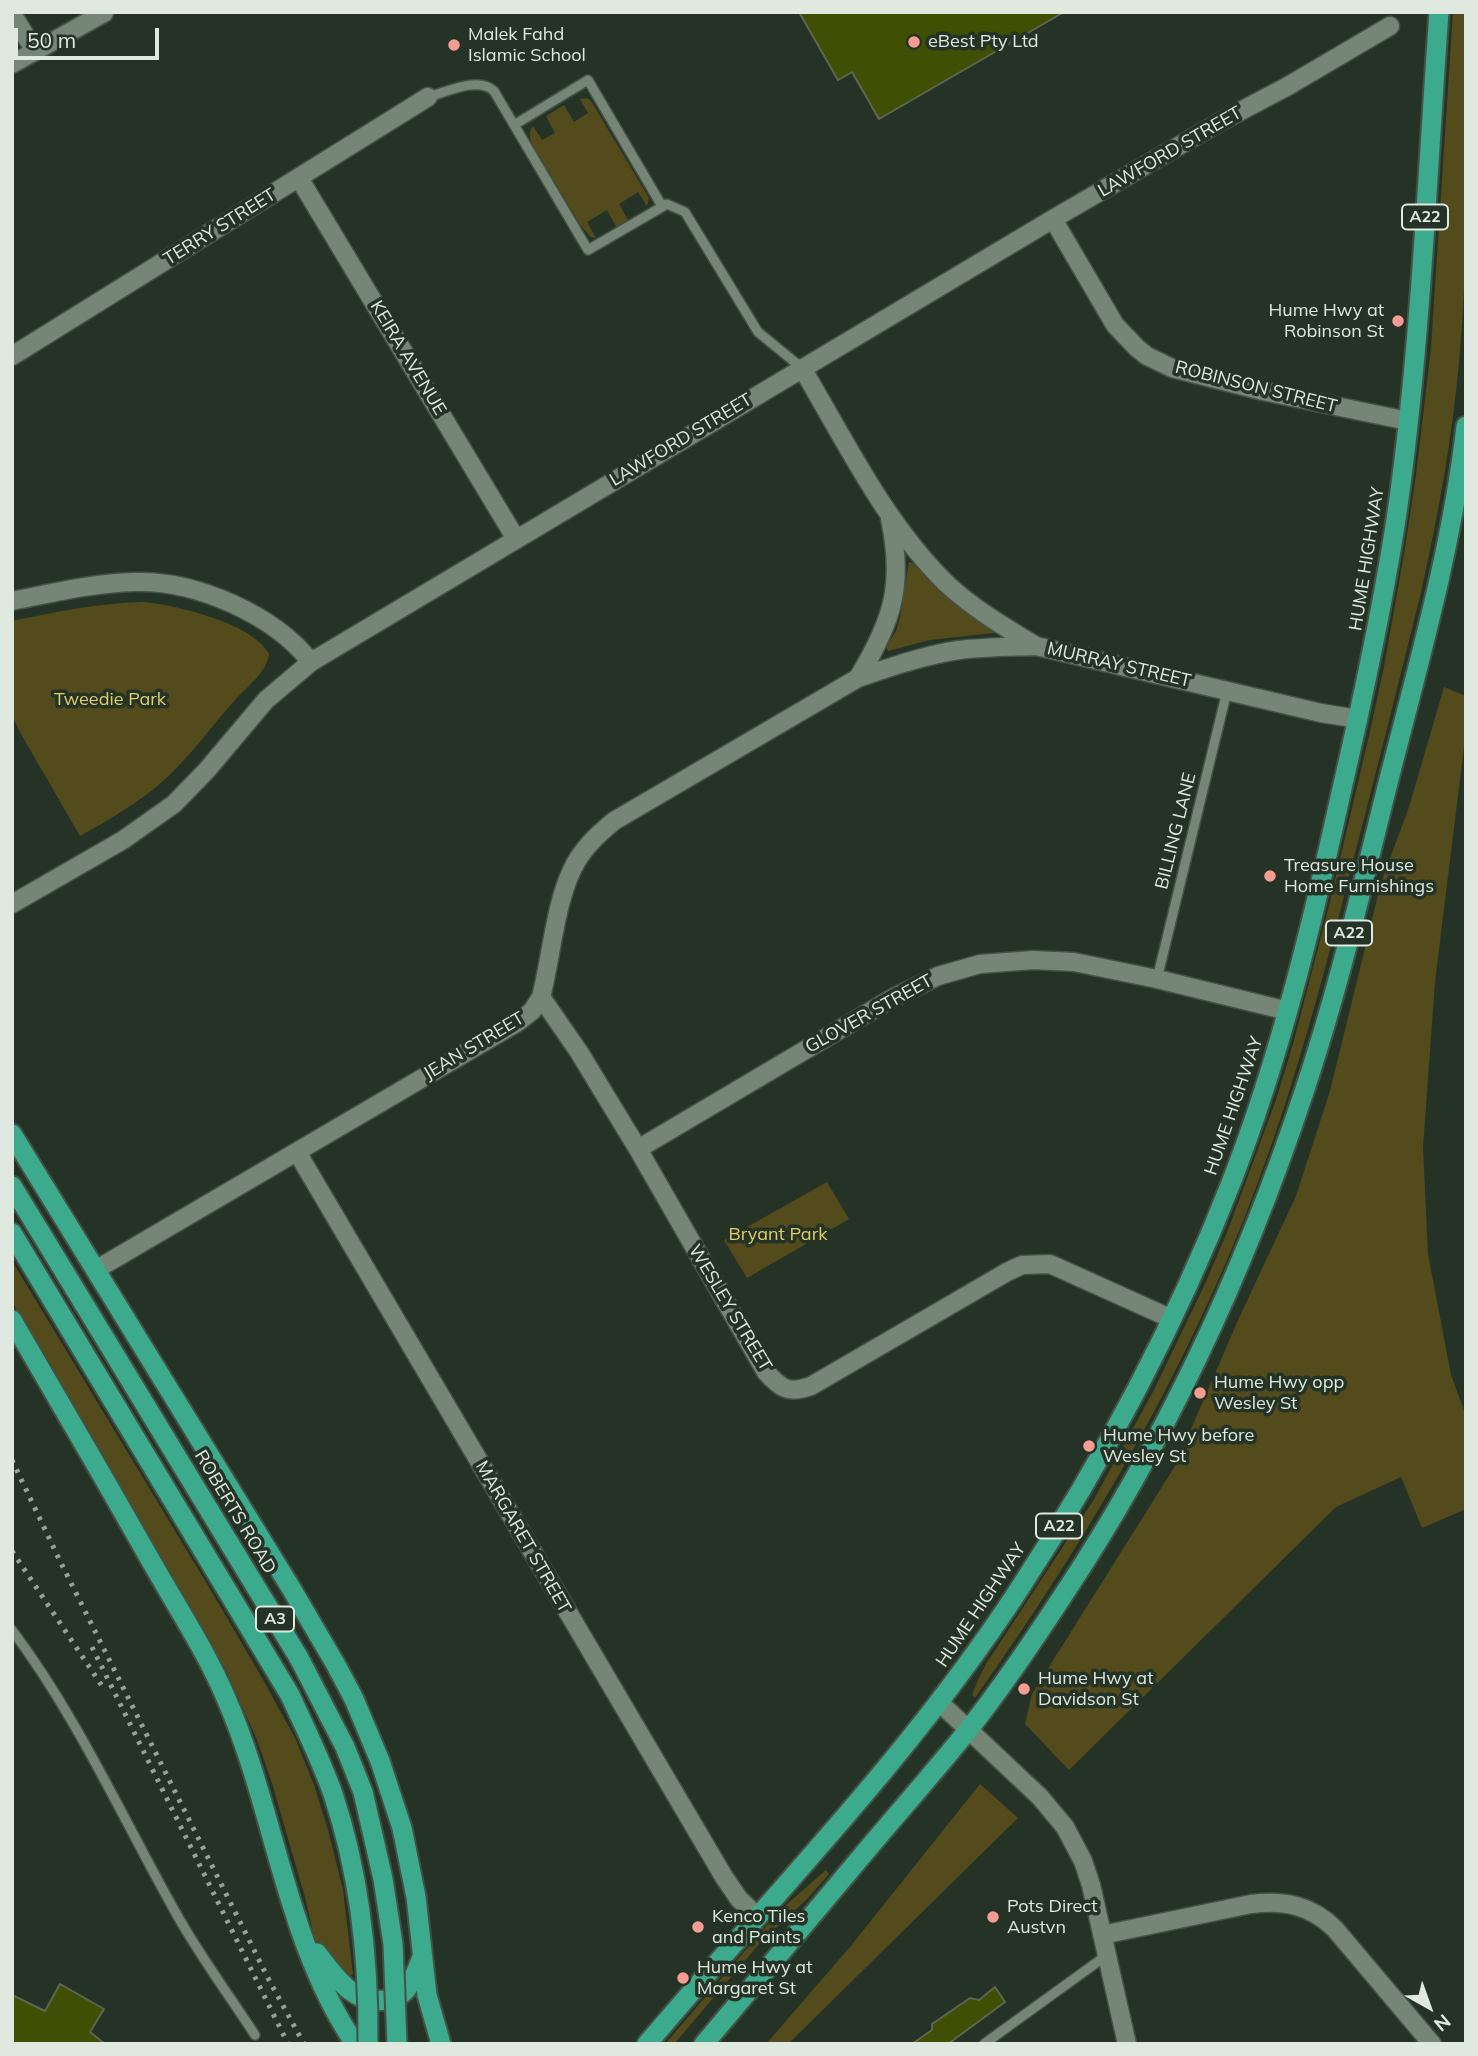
<!DOCTYPE html>
<style>
body{margin:0}
#map{position:relative;width:1478px;height:2056px;overflow:hidden;background:#253326;font-family:Mulish,sans-serif}
canvas{display:block}
.frame{position:absolute;inset:0;border:14px solid #dfe9e0;pointer-events:none}
.north{position:absolute;left:1394px;top:1972px;width:70px;height:70px;-webkit-text-stroke:5px #253326;paint-order:stroke;rotate:140deg;font-size:19px;font-weight:700;line-height:28px;text-align:center;color:#dfe9e0}
.north::after{content:'';display:block;margin:auto;width:24px;height:32px;background:#dfe9e0;clip-path:polygon(50% 0,100% 100%,50% 72%,0 100%)}
.scale{position:absolute;left:14px;top:28px;width:145px;height:32px;box-sizing:border-box;border:4px solid #dfe9e0;border-top:0;padding-left:9px;font-size:21px;line-height:24px;white-space:nowrap;color:#dfe9e0;-webkit-text-stroke:5px #253326;paint-order:stroke}
</style>
<div id="map">
<canvas width="1478" height="2056"></canvas>
<div class="frame"></div>
<div class="north">N</div>
<div class="scale">50 m</div>
</div>
<script>
const ctx = document.querySelector('canvas').getContext('2d');
ctx.lineJoin = 'round';
function paint(path, color) {
  ctx.fillStyle = color;
  ctx.fill(path, 'evenodd');
}
function trace(path, color, width, dash) {
  ctx.strokeStyle = color;
  ctx.lineWidth = width;
  ctx.lineCap = dash ? 'butt' : 'round';
  ctx.setLineDash(dash || []);
  ctx.stroke(path);
}
function label(font, color, halo, rows, align = 'center') {
  ctx.font = font + ' Mulish,sans-serif';
  ctx.lineWidth = 7;
  ctx.setLineDash([]);
  ctx.textBaseline = 'middle';
  ctx.strokeStyle = halo;
  ctx.fillStyle = color;
  for (const [text, x, y, turn = 0] of rows) {
    ctx.save();
    ctx.translate(x, y);
    ctx.rotate((+turn || 0) * Math.PI / 180);
    ctx.textAlign = isNaN(turn) ? turn : align;
    if (halo) ctx.strokeText(text, 0, 0);
    ctx.fillText(text, 0, 0);
    ctx.restore();
  }
}
paint(new Path2D(`
 M1453,12H1466C1466,129 1470,246 1459,362C1452,440 1438,516 1421,592C1399,682 1376,772 1353,861C1321,987 1288,1111 1239,1231C1171,1398 1079,1551 975,1698L972,1695L977,1682L986,1664L1093,1501L1154,1390L1205,1284L1228,1230L1276,1100L1293,1044L1328,910L1371,727L1384,667L1405,548L1416,475L1431,348Z
 M587,98L591,101L649,198L647,206L638,192L619,204L628,220L617,228L607,210L587,222L596,238L591,237L581,226L532,144C530,137 528,133 533,126L542,140L555,133L546,116L564,105L574,122L588,113L580,99Z
 M909,562L913,563C939,591 962,611 995,631L994,633L930,640L888,651L886,647L896,631L900,618Z
 M143,602C176,605 253,623 269,654C266,674 247,686 234,701C210,728 189,758 162,782C137,804 108,820 80,836L21,734L12,716V621C56,612 98,603 143,602Z
 M1444,687L1466,696V730L1435,982L1423,1147L1428,1254L1451,1375L1466,1416V1509L1422,1528L1401,1477L1336,1507L1069,1770L1025,1724L1032,1694L1175,1466L1239,1318L1296,1196L1330,1091L1381,883L1409,807Z
 M827,1182L849,1219L747,1278L724,1240Z
 M12,1261L210,1589L262,1678L295,1738L314,1785L328,1830L343,1890L353,1975H347L338,1967L315,1940L305,1897L272,1783L257,1740L226,1670L37,1347L12,1302Z
 M980,1784L1018,1818L788,2044H766L850,1947Z
 M826,1870L829,1874L807,1899L761,1942L674,2044H665L779,1911Z`), '#544b1c');
const building = new Path2D(`
 M799,12H1064L879,119L852,72L838,80Z
 M60,1984L104,2009L90,2032L105,2044H12V1995L45,2011Z
 M995,1987L1005,2002L948,2044H912L932,2030V2024L970,1998L979,2000Z`);
paint(building, '#3f4f04');
trace(building, '#5f6552', 2);
const service = new Path2D(`
 M428,97C447,92 478,76 494,91L588,250L667,204L685,212L758,332L802,368
 M514,125L588,80L662,206
 M1157,979L1227,691
 M12,1630C78,1718 123,1819 177,1915C200,1956 229,1995 255,2035
 M984,2044L1107,1955`);
const minor = new Path2D(`
 M12,14L35,51
 M12,64L104,13
 M299,178L516,539
 M1053,219L1115,325L1137,348L1147,356L1172,368L1263,391L1408,421
 M12,356L428,97
 M802,368C846,442 885,524 948,585C974,609 1006,628 1036,646L1321,713L1358,719
 M12,601C53,593 93,583 135,582C195,580 273,614 311,662
 M858,678C893,620 904,585 890,519
 M12,904L123,840L174,804L207,770L266,700L311,662L1053,219L1220,122L1288,86L1390,26
 M541,997L579,1052L638,1149L766,1372C781,1389 789,1394 811,1386L1007,1272L1022,1265L1050,1264L1172,1319
 M638,1149L893,998L938,976L980,964L1033,960L1074,962L1157,979L1288,1011
 M297,1152L724,1877L739,1899L757,1916
 M97,1269L518,1022L532,1011L541,997C551,959 555,905 572,870C581,850 597,835 614,821L858,678C891,667 925,655 959,650C984,647 1010,647 1036,646
 M939,1702L1040,1797L1065,1827L1083,1861L1091,1885L1127,2044
 M1102,1935L1251,1904C1284,1900 1311,1905 1335,1929L1432,2044`);
const trunk = new Path2D(`
 M12,1134L291,1588L336,1665L354,1699L380,1761L402,1828L416,1897L427,1995L441,2044
 M12,1186L42,1235
 M12,1233L21,1248
 M12,1320C60,1402 108,1485 155,1568C179,1610 207,1653 226,1698C275,1810 285,1940 355,2044
 M317,1953C336,1978 356,2008 390,1999C398,1997 404,1994 408,1987C414,1979 418,1967 422,1957
 M647,2044C773,1895 911,1755 1018,1591C1102,1463 1175,1326 1231,1183C1280,1057 1312,925 1341,793C1363,698 1384,602 1398,506C1421,342 1427,177 1439,12
 M704,2044C753,1985 802,1927 851,1869C890,1822 931,1776 969,1729C1003,1686 1034,1640 1064,1594C1167,1439 1245,1269 1304,1092C1338,991 1362,887 1388,783C1418,665 1452,548 1466,426`);
trace(service, '#445145', 12);
trace(minor, '#445145', 21);
trace(trunk, '#445145', 23);
trace(service, '#758676', 9);
trace(minor, '#758676', 18);
trace(trunk, '#3caa8c', 19);
trace(new Path2D(`
 M12,1460L59,1559L269,1980L304,2044
 M12,1551L102,1686
 M92,1647L288,2044`), '#96a197', 5, [3.5, 7]);
const trunkBridge = new Path2D(`
 M42,1235L299,1658L345,1747L363,1792L383,1879L393,1944L397,2044
 M21,1248L290,1695C305,1728 321,1760 333,1794C360,1875 369,1959 368,2044`);
trace(trunkBridge, '#445145', 23, []);
trace(trunkBridge, '#3caa8c', 19);
for (const [x, y, r, color] of [
 [914,42,7,"#f59c93"],
 [454,45,7,"#f59c93"],
 [1398,321,7,"#f59c93"],
 [1270,876,7,"#f59c93"],
 [1200,1393,7,"#f59c93"],
 [1089,1446,7,"#f59c93"],
 [1024,1689,7,"#f59c93"],
 [993,1917,7,"#f59c93"],
 [698,1927,7,"#f59c93"],
 [683,1978,7,"#f59c93"]
]) {
  const dot = new Path2D();
  dot.arc(x, y, r, 0, 2 * Math.PI);
  ctx.fillStyle = color;
  ctx.fill(dot);
  trace(dot, '#253326', 2.5);
}
for (const [x, y, w] of [
 [1425,217,46],
 [1349,933,46],
 [1059,1526,46],
 [275,1619,38]
]) {
  const box = new Path2D();
  box.roundRect(x - w / 2, y - 12.5, w, 25, 5);
  ctx.fillStyle = '#253326';
  ctx.fill(box);
  trace(box, '#dfe9e0', 2);
}
label('bold 16px', '#dfe9e0', null, [
 ["A22",1425,217],
 ["A22",1349,933],
 ["A22",1059,1526],
 ["A3",275,1619]
]);
label('18px', '#dfe9e0', '#253326', [
 ["Malek Fahd",468,35],
 ["Islamic School",468,56],
 ["eBest Pty Ltd",928,42],
 ["Hume Hwy at",1384,311,"right"],
 ["Robinson St",1384,332,"right"],
 ["Treasure House",1284,866],
 ["Home Furnishings",1284,887],
 ["Hume Hwy opp",1214,1383],
 ["Wesley St",1214,1404],
 ["Hume Hwy before",1103,1436],
 ["Wesley St",1103,1457],
 ["Hume Hwy at",1038,1679],
 ["Davidson St",1038,1700],
 ["Pots Direct",1007,1907],
 ["Austvn",1007,1928],
 ["Kenco Tiles",712,1917],
 ["and Paints",712,1938],
 ["Hume Hwy at",697,1968],
 ["Margaret St",697,1989]
], 'left');
label('18px', '#dfe9e0', '#253326', [
 ["LAWFORD STREET",1170,152,-30],
 ["TERRY STREET",220,227,-32],
 ["KEIRA AVENUE",408,358,59],
 ["ROBINSON STREET",1256,387,14],
 ["LAWFORD STREET",681,440,-31],
 ["HUME HIGHWAY",1367,559,-81],
 ["MURRAY STREET",1119,665,13],
 ["BILLING LANE",1176,831,-76],
 ["GLOVER STREET",869,1014,-29],
 ["JEAN STREET",474,1046,-31],
 ["HUME HIGHWAY",1234,1106,-71],
 ["WESLEY STREET",730,1308,59],
 ["ROBERTS ROAD",235,1512,59],
 ["MARGARET STREET",523,1537,60],
 ["HUME HIGHWAY",981,1605,-56]
]);
label('18px', '#e2cd67', '#253326', [
 ["Tweedie Park",110,700],
 ["Bryant Park",778,1235]
]);
</script>
